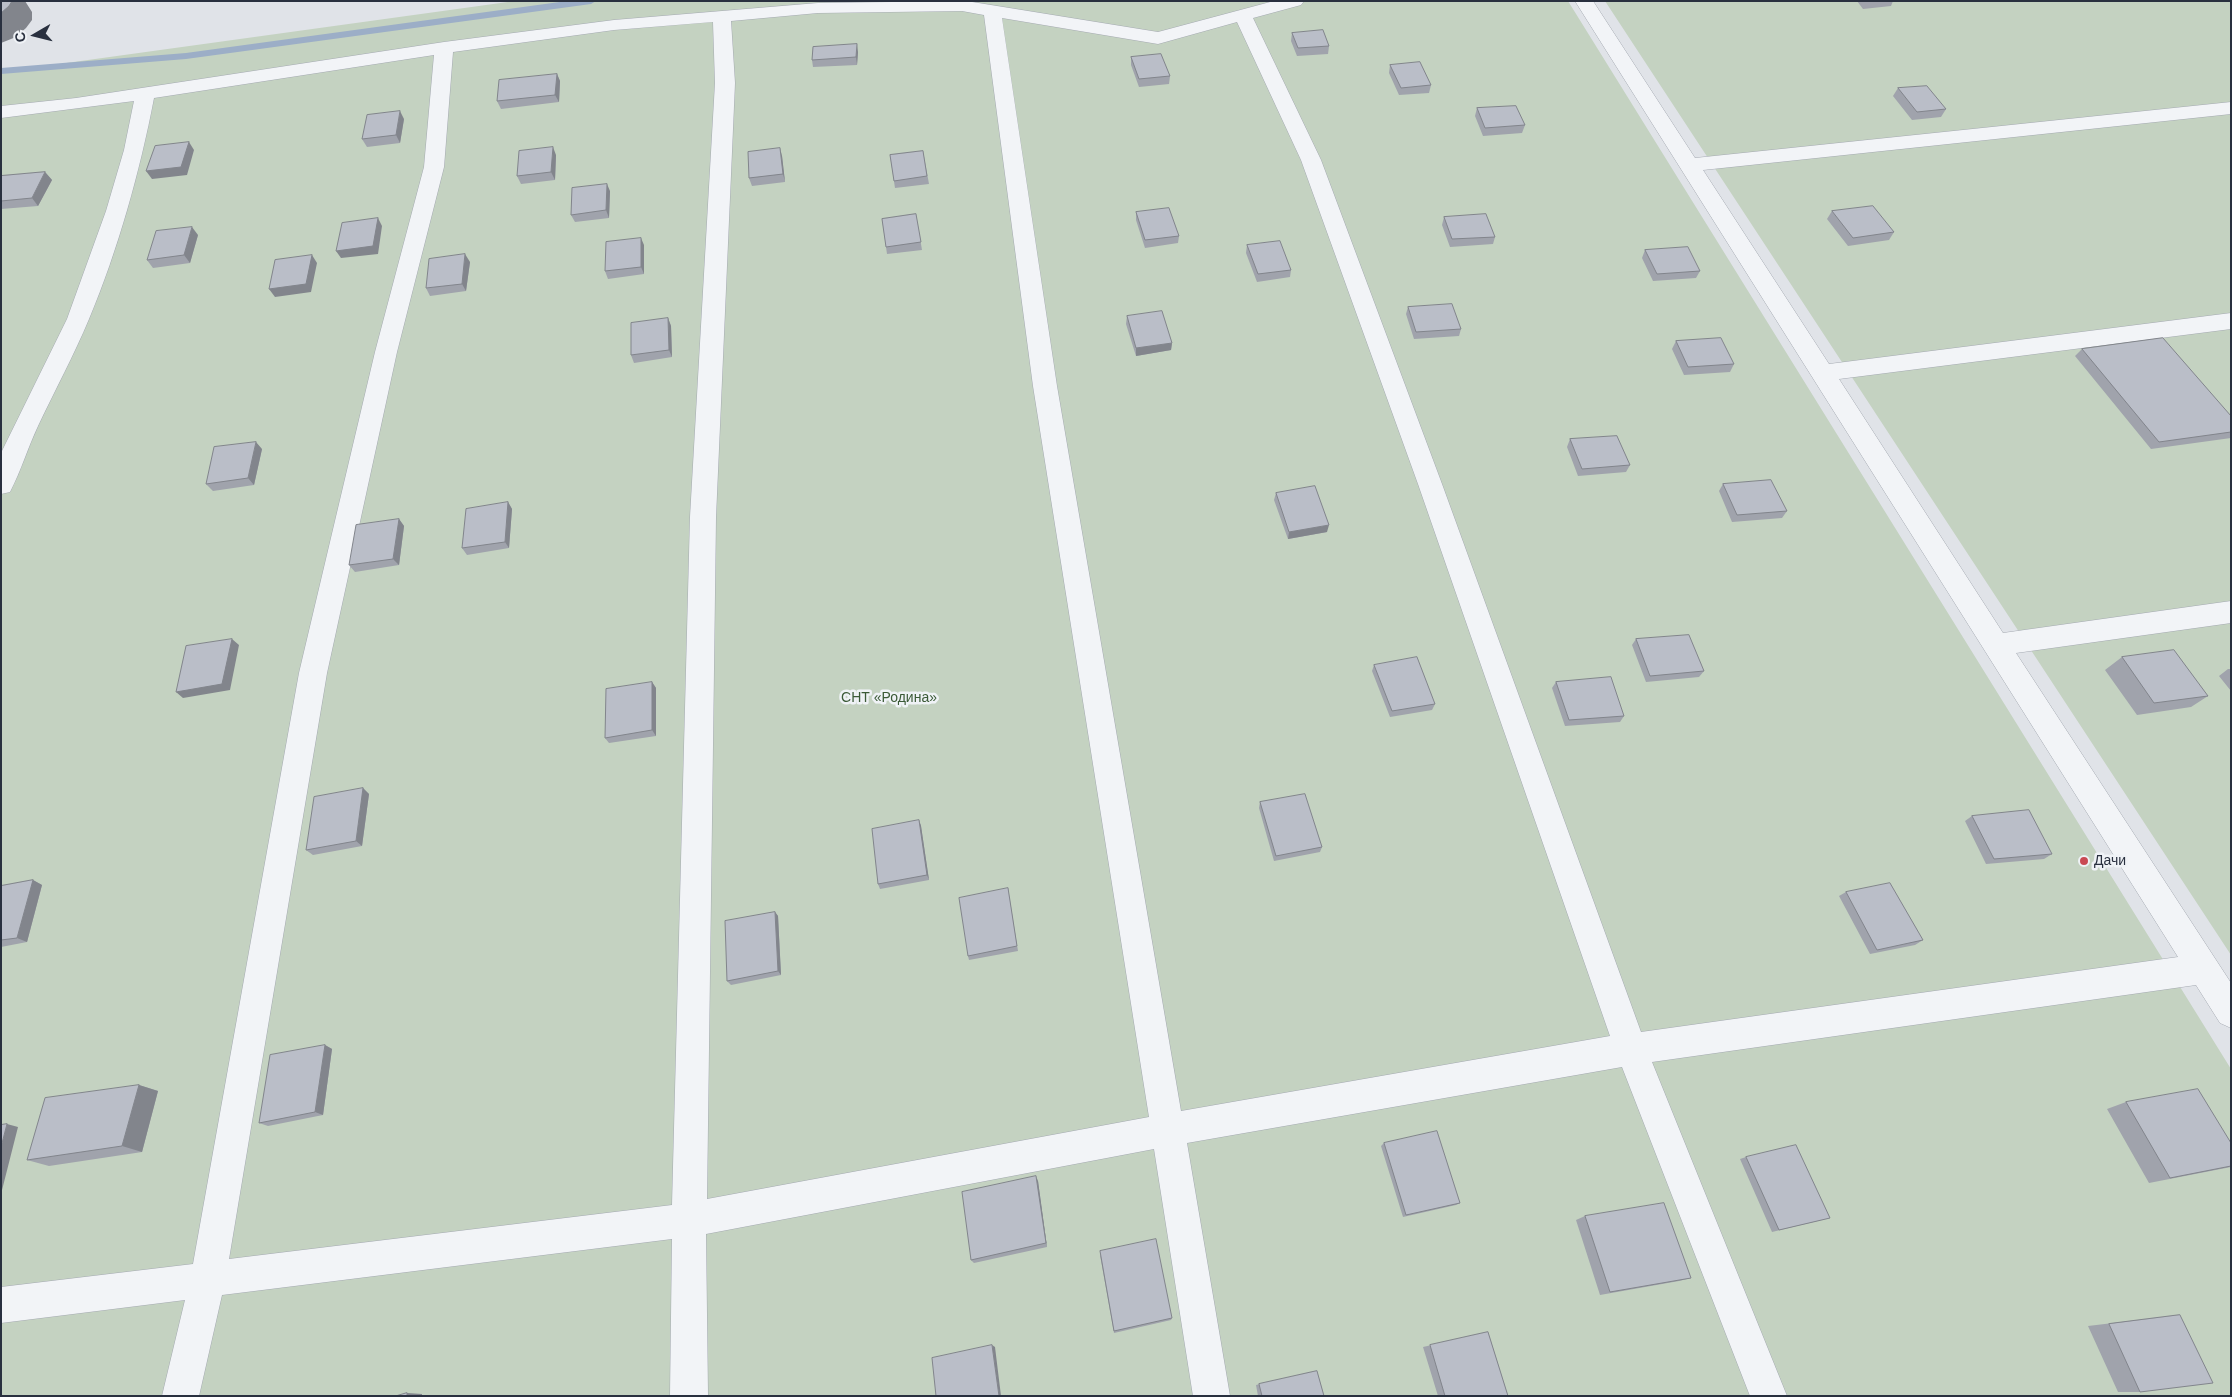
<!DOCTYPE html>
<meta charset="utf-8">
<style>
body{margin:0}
#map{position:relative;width:2232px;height:1397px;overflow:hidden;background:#e0e3e8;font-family:Helvetica,sans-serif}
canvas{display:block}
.frame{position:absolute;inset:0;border:2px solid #29303f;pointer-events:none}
.north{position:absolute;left:10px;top:10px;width:50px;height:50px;-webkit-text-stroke:4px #eff2f6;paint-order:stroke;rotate:262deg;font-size:14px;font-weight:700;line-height:20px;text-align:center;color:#29303f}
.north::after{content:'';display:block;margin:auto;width:18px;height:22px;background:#29303f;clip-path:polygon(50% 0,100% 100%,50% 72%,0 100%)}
</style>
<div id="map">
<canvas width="2232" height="1397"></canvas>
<div class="frame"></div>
<div class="north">С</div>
</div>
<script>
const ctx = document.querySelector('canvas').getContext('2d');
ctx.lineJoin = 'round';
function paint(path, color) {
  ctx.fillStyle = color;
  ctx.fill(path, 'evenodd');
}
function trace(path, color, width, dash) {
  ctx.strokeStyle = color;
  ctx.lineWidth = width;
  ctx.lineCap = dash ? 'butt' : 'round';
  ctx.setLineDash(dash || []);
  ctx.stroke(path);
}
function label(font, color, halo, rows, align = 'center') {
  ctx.font = font + ' Helvetica,sans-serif';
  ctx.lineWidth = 5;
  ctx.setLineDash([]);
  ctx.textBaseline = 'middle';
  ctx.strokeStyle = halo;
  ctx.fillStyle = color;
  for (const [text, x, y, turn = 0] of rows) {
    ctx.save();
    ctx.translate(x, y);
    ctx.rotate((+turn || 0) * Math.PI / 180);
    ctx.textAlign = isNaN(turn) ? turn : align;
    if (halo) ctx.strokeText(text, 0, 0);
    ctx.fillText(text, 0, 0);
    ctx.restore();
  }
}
paint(new Path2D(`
 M515,1H1568L2231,1069V1396H1V72Z
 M1605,1H2231V955Z`), '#c4d2c1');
paint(new Path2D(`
 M567,1H596L591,4L186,59L1,74V68L186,53Z`), '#9caec7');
const minor = new Path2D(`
 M966,1L1158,32L1274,1H1304L1301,5L1253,18L1321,160L1442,484L1641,1032L2178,957L1575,1H1593L1695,158L2231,102V114L1703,170L1829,364L2231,313V329L1839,379L2003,633L2231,601V623L2016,653L2231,983V1028L2220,1023L2196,985L1652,1062L1787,1396H1750L1622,1067L1187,1143L1230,1396H1193L1154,1149L706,1234L708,1396H670L672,1239L222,1295L199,1396H162L185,1300L1,1323V1287L193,1264L299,673L375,352L424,167L434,55L154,98C140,171 118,250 89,319C74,355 55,390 38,426C28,447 21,471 10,492L1,494V453L67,319L106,211L124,150L134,101L1,118V106L76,98L444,42L614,20L818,3ZM962,11L984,15L1033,386L1149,1117L707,1199L716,517L735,83L731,21L818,13ZM1002,18L1158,44L1237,22L1301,160L1418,484L1610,1036L1181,1111L1057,386ZM713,22L715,83L690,517L672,1205L229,1259L327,673L397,352L444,167L453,52L614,30Z`);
trace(minor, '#a5aab2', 1);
paint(minor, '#f2f4f7');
paint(new Path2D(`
 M1857,1H1893L1891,6L1863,9Z
 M1292,33L1329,46L1328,54L1297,56L1291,41Z
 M858,52L857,65L813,67L812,60Z
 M1131,57L1170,76L1169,84L1139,87L1131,65Z
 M1390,65L1431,85L1429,93L1399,95L1389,73Z
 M557,74L560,81L559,102L501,109L497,101Z
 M1898,88L1946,109L1941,117L1912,120L1893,96Z
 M1477,108L1525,125L1522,133L1483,136L1475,116Z
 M404,119L400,143L367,147L362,139Z
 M923,151L929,184L895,188L890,155Z
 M556,155L555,180L521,184L517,176Z
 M782,156L785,182L752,186L749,178Z
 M45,172L52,180L38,206L1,209V176Z
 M610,191L609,218L575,222L571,215Z
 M1832,211L1894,232L1889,240L1848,246L1827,219Z
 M1136,212L1179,236L1178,243L1145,248L1136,220Z
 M916,214L922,250L887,254L882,219Z
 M1444,217L1495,237L1493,244L1450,247L1442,225Z
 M198,235L190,263L153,268L147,260Z
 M644,245V274L608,279L605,271Z
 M1247,245L1291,270L1290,277L1257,282L1246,253Z
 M1645,250L1700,271L1696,278L1653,281L1642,258Z
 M470,262L466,291L430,296L426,288Z
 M1408,307L1461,329L1459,336L1414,339L1406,314Z
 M1127,316L1172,343L1171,350L1136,356L1126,324Z
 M668,318L671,326L672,357L634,363L631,355Z
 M1676,341L1734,364L1730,372L1684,375L1672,349Z
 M2082,349L2231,416V438L2151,449L2075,356Z
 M1570,439L1630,465L1626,472L1578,476L1567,447Z
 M262,449L254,485L213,491L206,484Z
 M1723,484L1787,511L1782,518L1732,522L1719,491Z
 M1276,493L1327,532L1288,539L1274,500Z
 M508,502L512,509L509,548L467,555L462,548Z
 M399,519L404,526L399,565L355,572L349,565Z
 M1636,639L1704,671L1699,677L1646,682L1632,645Z
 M2122,657L2208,696L2191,707L2137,715L2105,670Z
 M1374,665L1435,704L1432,710L1390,717L1372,671Z
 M2228,669H2231V691L2219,676Z
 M652,682L656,688V736L609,743L605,738Z
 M1556,682L1624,716L1620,722L1565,726L1552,688Z
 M363,788L369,794L362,846L313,855L306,850Z
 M1260,802L1322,847L1320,852L1274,861L1259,808Z
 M1972,816L2052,854L2044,859L1986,864L1965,821Z
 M919,820L921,826L929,880L880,889L878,884Z
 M33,880L42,885L27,942L1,947V886Z
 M1008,888L1018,951L969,960L968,956Z
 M1846,892L1923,940L1915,945L1870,954L1839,896Z
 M775,912L778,916L781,975L731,985L727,981Z
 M325,1045L332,1049L323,1115L268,1126L259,1123Z
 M139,1085L158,1091L142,1152L49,1166L27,1160Z
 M2126,1102L2231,1143V1167L2149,1183L2107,1109Z
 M1384,1143L1460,1203L1456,1205L1403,1217L1381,1146Z
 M1746,1157L1830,1218L1772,1232L1740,1159Z
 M1038,1181L1047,1247L974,1263L971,1260Z
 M1585,1216L1691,1278L1679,1281L1600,1295L1576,1220Z
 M1100,1255L1172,1318L1171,1320L1114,1333Z
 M2180,1315L2140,1392H2118L2088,1326Z
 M1488,1332L1508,1396H1438L1423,1347Z
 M1317,1371L1324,1396H1258L1256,1385Z`), '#a0a3ac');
paint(new Path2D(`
 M12,1H25L32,12V20L26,28L16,37L1,43V13Z
 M857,44L858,52L857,65L856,57Z
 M557,74L560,81L559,102L555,95Z
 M400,111L404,119L400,143L396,135Z
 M189,142L194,150L187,175L152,179L146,171Z
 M553,147L556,155L555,180L551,172Z
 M780,148L782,156L785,182L783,174Z
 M45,172L52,180L38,206L32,198Z
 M607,184L610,191L609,218L606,210Z
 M378,218L382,226L378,254L341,258L336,251Z
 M192,227L198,235L190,263L184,255Z
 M641,238L644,245V274L641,267Z
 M465,254L470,262L466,291L462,284Z
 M312,255L317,263L311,292L275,297L269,289Z
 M668,318L671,326L672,357L669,350Z
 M1172,343L1171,350L1136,356V348Z
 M256,442L262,449L254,485L248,478Z
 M508,502L512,509L509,548L505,542Z
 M399,519L404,526L399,565L393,559Z
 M1329,525L1327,532L1288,539L1289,532Z
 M232,639L239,645L230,690L183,698L176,692Z
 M652,682L656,688V736L652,730Z
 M363,788L369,794L362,846L356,841Z
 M919,820L921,826L929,880L927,875Z
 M33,880L42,885L27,942L17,938Z
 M775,912L778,916L781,975L778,971Z
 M325,1045L332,1049L323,1115L315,1112Z
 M139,1085L158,1091L142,1152L122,1146Z
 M7,1124L18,1127L1,1194V1147Z
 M1036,1176L1038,1181L1047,1247L1046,1243Z
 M992,1345L995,1347L1001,1396H999Z
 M407,1393L422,1394V1396H407Z`), '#82858c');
const building = new Path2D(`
 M1,1H12L9,6L1,13Z
 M1323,30L1329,46L1298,48L1292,33Z
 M857,44L856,57L812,60L813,47Z
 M1161,54L1170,76L1139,79L1131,57Z
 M1420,62L1431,85L1401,88L1390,65Z
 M557,74L555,95L497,101L499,80Z
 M1927,86L1946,109L1917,112L1898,88Z
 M1516,106L1525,125L1485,128L1477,108Z
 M400,111L396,135L362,139L367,115Z
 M189,142L181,167L146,171L155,146Z
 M553,147L551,172L517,176L519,151Z
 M780,148L783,174L749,178L748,152Z
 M923,151L927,176L894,181L890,155Z
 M45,172L32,198L1,201V176Z
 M607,184L606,210L571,215L572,188Z
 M1873,206L1894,232L1853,238L1832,211Z
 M1169,208L1179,236L1145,240L1136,212Z
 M916,214L921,242L886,247L882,219Z
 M1486,214L1495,237L1452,239L1444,217Z
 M378,218L373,246L336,251L342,223Z
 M192,227L184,255L147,260L156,231Z
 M641,238V267L605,271L606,242Z
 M1280,241L1291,270L1258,274L1247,245Z
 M1688,247L1700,271L1657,274L1645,250Z
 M465,254L462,284L426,288L429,259Z
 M312,255L306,284L269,289L275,260Z
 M1452,304L1461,329L1416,332L1408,307Z
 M1162,311L1172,343L1136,348L1127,316Z
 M668,318L669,350L631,355V323Z
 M1721,338L1734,364L1688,367L1676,341Z
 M2163,338L2231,416V432L2159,442L2082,349Z
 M1617,436L1630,465L1582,469L1570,439Z
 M256,442L248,478L206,484L214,447Z
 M1771,480L1787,511L1737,515L1723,484Z
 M1315,486L1329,525L1289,532L1276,493Z
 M508,502L505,542L462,548L466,509Z
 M399,519L393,559L349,565L356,525Z
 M1689,635L1704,671L1650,676L1636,639Z
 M232,639L222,684L176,692L186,646Z
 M2174,650L2208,696L2154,703L2122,657Z
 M1417,657L1435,704L1392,711L1374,665Z
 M1611,677L1624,716L1569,720L1556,682Z
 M652,682V730L605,738L606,689Z
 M363,788L356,841L306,850L314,797Z
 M1305,794L1322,847L1276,856L1260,802Z
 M2029,810L2052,854L1994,859L1972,816Z
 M919,820L927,875L878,884L872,829Z
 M33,880L17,938L1,940V886Z
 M1890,883L1923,940L1877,950L1846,892Z
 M1008,888L1017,946L968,956L959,898Z
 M775,912L778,971L727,981L725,921Z
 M325,1045L315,1112L259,1123L270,1055Z
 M139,1085L122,1146L27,1160L45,1098Z
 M2198,1089L2231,1143V1166L2170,1178L2126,1102Z
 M7,1124L1,1147V1125Z
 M1437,1131L1460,1203L1406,1215L1384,1143Z
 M1796,1145L1830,1218L1779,1230L1746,1157Z
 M1036,1176L1046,1243L971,1260L962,1192Z
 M1664,1203L1691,1278L1610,1292L1585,1216Z
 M1156,1239L1172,1318L1114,1331L1100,1251Z
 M2180,1315L2213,1383L2140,1392L2109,1324Z
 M1488,1332L1508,1396H1445L1430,1345Z
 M992,1345L999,1396H936L932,1358Z
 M1317,1371L1324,1396H1262L1259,1384Z
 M407,1393V1396H396Z`);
paint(building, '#babec8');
trace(building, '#82858c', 1);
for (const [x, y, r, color] of [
 [2084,861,5,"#c94953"]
]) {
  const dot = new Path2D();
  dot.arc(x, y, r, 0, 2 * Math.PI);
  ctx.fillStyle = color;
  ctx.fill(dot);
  trace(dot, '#eff2f6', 2);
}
label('14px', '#3b5a37', '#eff2f6', [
 ["СНТ «Родина»",889,698]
]);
label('14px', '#29303f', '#eff2f6', [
 ["Дачи",2094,861]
], 'left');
</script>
